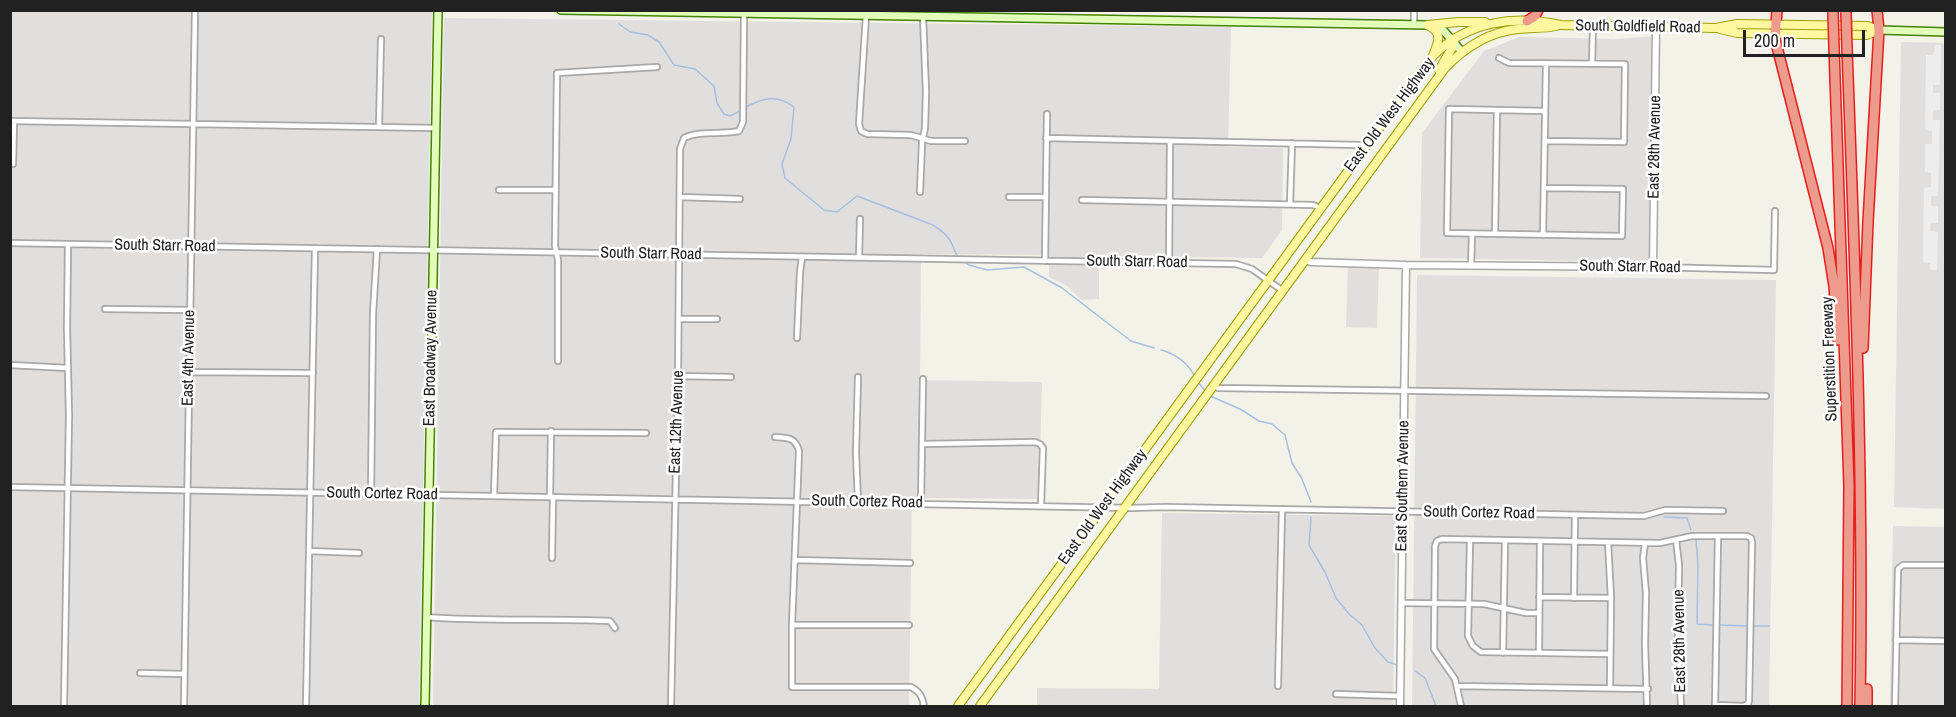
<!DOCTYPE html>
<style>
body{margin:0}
#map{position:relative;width:1956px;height:717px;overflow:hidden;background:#f2f2e8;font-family:"Archivo Narrow",sans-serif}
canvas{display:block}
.frame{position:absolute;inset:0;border:12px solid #212121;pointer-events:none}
.scale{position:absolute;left:1743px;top:30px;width:122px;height:27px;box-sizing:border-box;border:3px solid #212121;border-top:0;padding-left:8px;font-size:18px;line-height:21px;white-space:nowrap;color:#212121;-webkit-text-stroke:4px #fff;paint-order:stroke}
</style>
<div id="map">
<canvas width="1956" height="717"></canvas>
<div class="frame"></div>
<div class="scale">200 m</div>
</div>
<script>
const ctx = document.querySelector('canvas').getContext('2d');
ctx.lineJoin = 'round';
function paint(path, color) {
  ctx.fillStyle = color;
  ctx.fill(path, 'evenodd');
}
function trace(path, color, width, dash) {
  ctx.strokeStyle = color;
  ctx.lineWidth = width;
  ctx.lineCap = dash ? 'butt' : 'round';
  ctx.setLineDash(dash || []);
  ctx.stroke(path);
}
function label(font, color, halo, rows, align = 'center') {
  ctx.font = font + ' "Archivo Narrow",sans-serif';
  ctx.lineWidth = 5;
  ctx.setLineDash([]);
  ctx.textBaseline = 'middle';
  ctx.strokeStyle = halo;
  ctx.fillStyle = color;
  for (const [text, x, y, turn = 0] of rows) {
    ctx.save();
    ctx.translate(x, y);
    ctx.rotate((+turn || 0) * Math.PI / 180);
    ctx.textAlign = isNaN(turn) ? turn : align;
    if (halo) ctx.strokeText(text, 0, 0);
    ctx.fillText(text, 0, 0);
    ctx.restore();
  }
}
paint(new Path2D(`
 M311,10L432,12L419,706H11L10,11Z
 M444,18L1231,27L1228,147L1283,148L1282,230L1262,258L1099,256V299L1082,300L1067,286L1049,277V255L921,254L920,380L1042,382L1039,499L912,498L909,706H433Z
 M1656,36L1657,262L1420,258L1422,133L1484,51L1519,37L1617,39Z
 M1901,42L1945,43V509L1894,507Z
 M1348,266L1379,267L1377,328L1346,327Z
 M1417,275L1776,280L1769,706H1412Z
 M1162,513L1396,516L1393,706H1037V688L1159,689Z
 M1893,526L1945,527V706H1890Z`), '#e0dfde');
paint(new Path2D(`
 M1936,45H1941L1940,85H1933V93H1940V110H1933V120H1940L1938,196H1931V206H1938V223H1931L1930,231L1938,232L1937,270H1930V263L1923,262L1924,188L1931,187V173L1925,172V144H1932V131L1925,130L1926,55H1933Z`), '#ededed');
trace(new Path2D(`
 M619,24L630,32L648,35L659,42L674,65L695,69L714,86L717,103L724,114L730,116L742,110
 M746,107C763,98 777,94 794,107L791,139L782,164L785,178L824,210L837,212L857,196L933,225C941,230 948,235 952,244C955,250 954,253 959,258
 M963,261L969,265L987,270L1024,267L1062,288L1131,341L1154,348
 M1161,350C1175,354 1187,362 1194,375
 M1198,382L1206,392
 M1210,396L1240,409L1259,421L1272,424L1285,435L1292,463L1302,479L1311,502
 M1311,517L1309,545L1325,572L1336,598L1349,614L1362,625L1375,648L1388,662L1397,665
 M1664,517L1687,518L1691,530
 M1696,540L1698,564L1697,624L1712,625
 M1720,625L1747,626
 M1754,626H1769
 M1415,671L1425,678L1436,706`), '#a6c0e2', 1.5);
const minor = new Path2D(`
 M866,16L859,124L861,131L867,134L911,135L931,141H965
 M1414,25V10
 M1499,58L1509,63L1625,64L1624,142L1545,141
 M1592,64L1593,26
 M10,121L435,128
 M379,127L381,39
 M1046,138L1360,145L1365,148
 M13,164L14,121
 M1544,188L1623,189L1622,236L1447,233L1449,109L1545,111
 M499,190H555
 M920,192L922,142L925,128L926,92L923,17
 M680,197L740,199
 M1009,197H1046
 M1082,200L1313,205L1321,208
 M1290,204L1292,143
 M1495,234L1497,110
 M1543,235L1546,64
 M10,243L1236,264L1252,269L1283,291
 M859,258L860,219
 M1045,261L1047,114
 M1169,263L1170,141
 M1471,266L1472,234
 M1653,267L1774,270L1775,211
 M105,309L190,310
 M679,319H717
 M797,338L800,272L802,257
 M558,361V260L555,246L557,73L657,67
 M10,365L68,368
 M189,372L313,373
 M678,376L731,377
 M1214,386L1218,388L1766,396
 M775,437C788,438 795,437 799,451L792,625V687H911C920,692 922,696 924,706
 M922,444L1035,442L1040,444L1043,448L1041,505
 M10,487L1131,508L1165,507L1644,516L1665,510L1723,511
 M371,494L373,313L377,249
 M494,496L496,432L646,433
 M550,497L551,431
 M858,502L856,452L858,377
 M921,503L923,379
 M1470,540L1468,636L1473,646L1481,652L1610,654
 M1676,540L1679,565L1678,637L1681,706
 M1608,542L1611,598L1610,688
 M1645,543L1643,558L1646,593L1645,644L1647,706
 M309,551L359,553
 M552,558L553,497
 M795,560L910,563
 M1539,597L1611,598
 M1574,598L1575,516
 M1402,603L1484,604L1526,613H1539
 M427,617C488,622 549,618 610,621L615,628
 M792,625H909
 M1896,640L1946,641
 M1503,653L1505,541
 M1539,653L1540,541
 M140,673L184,674
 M1278,686L1282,509
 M1457,686L1648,689
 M1336,694L1400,696
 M64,706L69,415L67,328L68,244
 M184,706L195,10
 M306,706L315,248
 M671,706L678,376L680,149L684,138C700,130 722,135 739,131L743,122L744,14
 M1461,706L1455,679L1434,649L1435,546L1437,541L1442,539L1660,543L1692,536H1747L1751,538L1752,542L1749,701L1748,704L1743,706L1715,705
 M1715,706L1718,536
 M1895,706L1898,569L1903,565H1946`);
const tertiary = new Path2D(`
 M1306,260L1311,262L1406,265L1653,267L1656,27
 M1400,706L1406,265`);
const secondary = new Path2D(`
 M561,10L1428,25L1443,30L1462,52
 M1879,30L1946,32
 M425,706L438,10`);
const primary = new Path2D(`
 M1428,25L1458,22H1485
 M1429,26C1442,32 1439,41 1434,53
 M1720,29L1737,33L1867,35L1879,30
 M1439,70L1452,48V39
 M958,706L1413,82C1419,74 1426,64 1433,56C1467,21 1515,15 1560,25L1716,28L1737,24L1867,26L1879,30
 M980,706L1445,68C1465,47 1489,32 1518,29C1531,27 1543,29 1556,26`);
const motorway = new Path2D(`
 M1777,10L1775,39L1828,248L1834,286L1838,340
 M1527,21L1535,16L1538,10
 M1834,48L1849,486L1847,706
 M1847,48C1855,268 1864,487 1860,706
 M1863,348L1868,222L1879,30L1877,10
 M1867,689V706`);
trace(minor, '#a8a8a8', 8);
trace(tertiary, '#a8a8a8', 9);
trace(secondary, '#468100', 10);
trace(primary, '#9d9f00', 10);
trace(motorway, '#e71e1e', 12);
trace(minor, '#fff', 4.5);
trace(tertiary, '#fff', 6);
trace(secondary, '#e3feba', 7);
trace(primary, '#fff7a0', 8);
trace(motorway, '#ed9b8c', 9);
const motorwayBridge = new Path2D(`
 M1833,12L1834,48
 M1846,12L1847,48`);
trace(motorwayBridge, '#e71e1e', 12, []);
trace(motorwayBridge, '#ed9b8c', 9);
label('16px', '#212121', '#fff', [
 ["South Goldfield Road",1638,27,1],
 ["East Old West Highway",1390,115,-53],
 ["East 28th Avenue",1655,147,-89],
 ["South Starr Road",165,246,1],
 ["South Starr Road",651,254,1],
 ["South Starr Road",1137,262,1],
 ["South Starr Road",1630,267,1],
 ["East 4th Avenue",189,358,-89],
 ["East Broadway Avenue",431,358,-89],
 ["Superstition Freeway",1830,359,-92],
 ["East 12th Avenue",677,422,-88],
 ["East Southern Avenue",1403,486,-89],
 ["South Cortez Road",382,494,1],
 ["South Cortez Road",867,502,1],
 ["East Old West Highway",1103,507,-54],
 ["South Cortez Road",1479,513,1],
 ["East 28th Avenue",1680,641,-91]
]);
</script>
